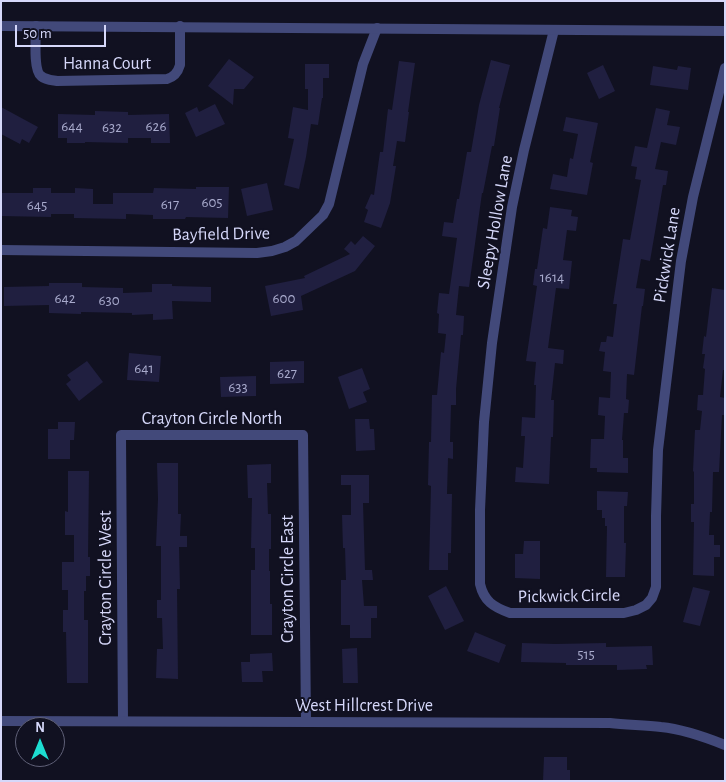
<!DOCTYPE html>
<style>
body{margin:0}
#map{position:relative;width:726px;height:782px;overflow:hidden;background:#111121;font-family:"Alegreya Sans",sans-serif}
canvas{display:block}
.frame{position:absolute;inset:0;border:2px solid #d6d8fa;pointer-events:none}
.north{position:absolute;left:15px;top:717px;width:50px;height:50px;box-sizing:border-box;background:#111121;border:1px solid #606178;border-radius:50%;rotate:0deg;font-size:14px;font-weight:700;line-height:20px;text-align:center;color:#d6d8fa}
.north::after{content:'';display:block;margin:auto;width:18px;height:22px;background:#1dded2;clip-path:polygon(50% 0,100% 100%,50% 72%,0 100%)}
.scale{position:absolute;left:15px;top:25px;width:91px;height:22px;box-sizing:border-box;border:2px solid #d6d8fa;border-top:0;padding-left:6px;font-size:15px;line-height:18px;white-space:nowrap;color:#d6d8fa;-webkit-text-stroke:4px #111121;paint-order:stroke}
</style>
<div id="map">
<canvas width="726" height="782"></canvas>
<div class="frame"></div>
<div class="north">N</div>
<div class="scale">50 m</div>
</div>
<script>
const ctx = document.querySelector('canvas').getContext('2d');
ctx.lineJoin = 'round';
function paint(path, color) {
  ctx.fillStyle = color;
  ctx.fill(path, 'evenodd');
}
function trace(path, color, width, dash) {
  ctx.strokeStyle = color;
  ctx.lineWidth = width;
  ctx.lineCap = dash ? 'butt' : 'round';
  ctx.setLineDash(dash || []);
  ctx.stroke(path);
}
function label(font, color, halo, rows, align = 'center') {
  ctx.font = font + ' "Alegreya Sans",sans-serif';
  ctx.lineWidth = 4;
  ctx.setLineDash([]);
  ctx.textBaseline = 'middle';
  ctx.strokeStyle = halo;
  ctx.fillStyle = color;
  for (const [text, x, y, turn = 0] of rows) {
    ctx.save();
    ctx.translate(x, y);
    ctx.rotate((+turn || 0) * Math.PI / 180);
    ctx.textAlign = isNaN(turn) ? turn : align;
    if (halo) ctx.strokeText(text, 0, 0);
    ctx.fillText(text, 0, 0);
    ctx.restore();
  }
}
paint(new Path2D(`
 M229,59L254,77L244,89H234L233,105L208,86Z
 M491,60L510,65L499,108H500L494,146H492L483,193H482L469,287L459,286L456,315L464,316L463,335H461L456,389V405H451L450,442H453V459L448,458L447,494H452L451,553H448V570H429L431,486L428,485L429,442H431L432,395H437L441,352L444,353L446,334L438,333L439,314L437,313L439,293L449,294L457,238L442,236L444,222L453,223L457,199H459L467,152H471L479,105Z
 M399,61L415,63L408,112H409L405,142L397,141L393,166H396L390,203L381,228L364,222L368,210L365,208L371,194L374,195L380,152H383L388,109L392,110Z
 M305,64H329V78H323V98H322L318,125L311,124L306,157L299,189L284,185L294,139L288,138L293,107L308,110V89H305Z
 M603,65L615,91L599,99L587,73Z
 M653,66L677,70L678,66L691,68L688,90L650,85Z
 M215,104L225,124L196,137L185,113L197,107L199,112Z
 M1,107L38,127L29,143L22,139L20,144L1,134Z
 M656,108L670,111L667,125L680,127L676,145L661,142L655,169L668,171L666,185H663L650,261L641,259L636,288L645,289L643,306H642L634,375L627,374L626,399L629,400L628,413H624L622,440H623V458H628V473L597,472V468H590L591,439H604L605,416L598,415L599,397L610,398L611,372L603,371L605,352L599,351L601,342H606L607,336L613,337L617,304H613L623,239L630,240L641,180L635,179L637,167L631,166L635,146L647,148Z
 M95,111L128,112V115L169,114L170,143H151V138H128V143L85,142V143H67V138H58V114L95,115Z
 M566,117L598,123L590,162L593,163L587,195L550,189L553,174L567,177L570,158L573,159L578,134L563,131Z
 M267,183L273,210L247,216L241,189Z
 M196,187H229L228,218L186,217L185,219H153V215L126,214V219L74,218V214H51V217L1,216V193H33V188H51V193H75V188L93,189V204H113V193H153L154,188L196,189Z
 M550,207L572,210L571,216L578,217L576,231L567,230L563,260L572,261L569,289L556,288L548,348L564,350L563,364L555,363L551,400H554L553,437H551L549,484L515,482L516,467L523,468L525,436H521L522,417L535,418L536,385H534L536,362L526,361L537,286L533,285L535,269H537L543,228L547,229Z
 M363,236L375,246L355,271L301,296L303,310L271,316L265,286L305,278L304,276L350,254L344,249L351,241L355,245Z
 M49,283H82V287L123,288V293L152,292V284H172V286L211,287V302L172,301L173,319L153,320V314L132,315V313L81,312V314L49,313V305L4,306V287L49,286Z
 M712,288L725,290V370H723L720,397L725,398V415H722L719,472H713L712,512H710L709,535H714V545H720V557H714V576L693,575L694,522H691V504H694V472L693,471L695,430H700L702,411L697,410L698,395H703L705,369L703,368L705,354H702L704,336L706,337Z
 M129,353L161,356L159,382L127,380Z
 M87,361L103,382L79,401L66,384L71,380L67,375Z
 M304,361V383L270,384V362Z
 M362,368L370,389L363,392L367,402L349,409L338,377Z
 M256,376V396L221,397L220,377Z
 M355,419H369L370,429H374L375,450L356,451Z
 M58,422H75L74,440H70V459H48V429H58Z
 M157,463H178V514H181L180,536H187V547H179L180,589H177L178,679L156,678L157,649H163L162,618H157V600H161V546H156L158,499Z
 M271,464V483H267L268,514H271V549H269V571H270V604H272V635H251V570H255V548H251L252,498H248L247,465Z
 M68,471H89L88,557H90V576H86V591H84V620H88V683H67L66,632H63V610H68V590H62V562H74V535H65V511L68,512Z
 M341,475H369V503H363L365,570H372L373,580H362L364,606H377V618H371V638H350V625H341V580H346L345,548H343L342,515H351V485H341Z
 M597,491L628,492L627,506H624V543H626L625,577H606L607,526H605V518H602V510H597Z
 M524,541H540V579L515,578V554H523Z
 M446,586L464,621L445,630L428,596Z
 M693,587L710,591L700,626L683,622Z
 M475,632L506,645L499,663L467,651Z
 M522,643L555,644L606,643V647L652,646L653,665H646L647,669L617,670V665H566V663L521,662Z
 M357,648L358,683H343L342,649Z
 M272,653L273,671H262L263,682H242L241,662H250V654Z
 M544,757H567V770H570V781H543Z`), '#201f40');
trace(new Path2D(`
 M36,26C36,37 33,70 41,76C46,80 51,80 57,81L167,79C174,77 178,72 180,65V26
 M554,30L524,150L512,207L492,343L484,422L480,510V584C484,601 493,607 510,613H624L636,610L646,605L652,598L656,587V516L658,450L681,261L693,197L725,68
 M1,250L257,253L272,251L285,247L296,241L323,215L329,204L363,64L377,28
 M123,721L121,435H303L306,722`), '#42497a', 10);
trace(new Path2D(`
 M1,26L725,31
 M1,721L610,723C626,725 644,725 661,727C682,729 705,737 725,745`), '#42497a', 10);
label('15px', '#a8aacc', null, [
 ["644",72,126],
 ["626",156,126],
 ["632",112,127],
 ["605",212,202],
 ["617",170,204],
 ["645",37,205],
 ["1614",552,277],
 ["642",65,298],
 ["600",284,298],
 ["630",109,300],
 ["641",144,368],
 ["627",287,373],
 ["633",238,387],
 ["515",586,654]
]);
label('18px', '#d6d8fa', '#111121', [
 ["Hanna Court",107,64],
 ["Sleepy Hollow Lane",495,222,-80],
 ["Bayfield Drive",221,234,-1],
 ["Pickwick Lane",667,255,-81],
 ["Crayton Circle North",212,419],
 ["Crayton Circle West",106,578,-90],
 ["Crayton Circle East",288,579,-90],
 ["Pickwick Circle",569,596,-1],
 ["West Hillcrest Drive",364,706]
]);
</script>
